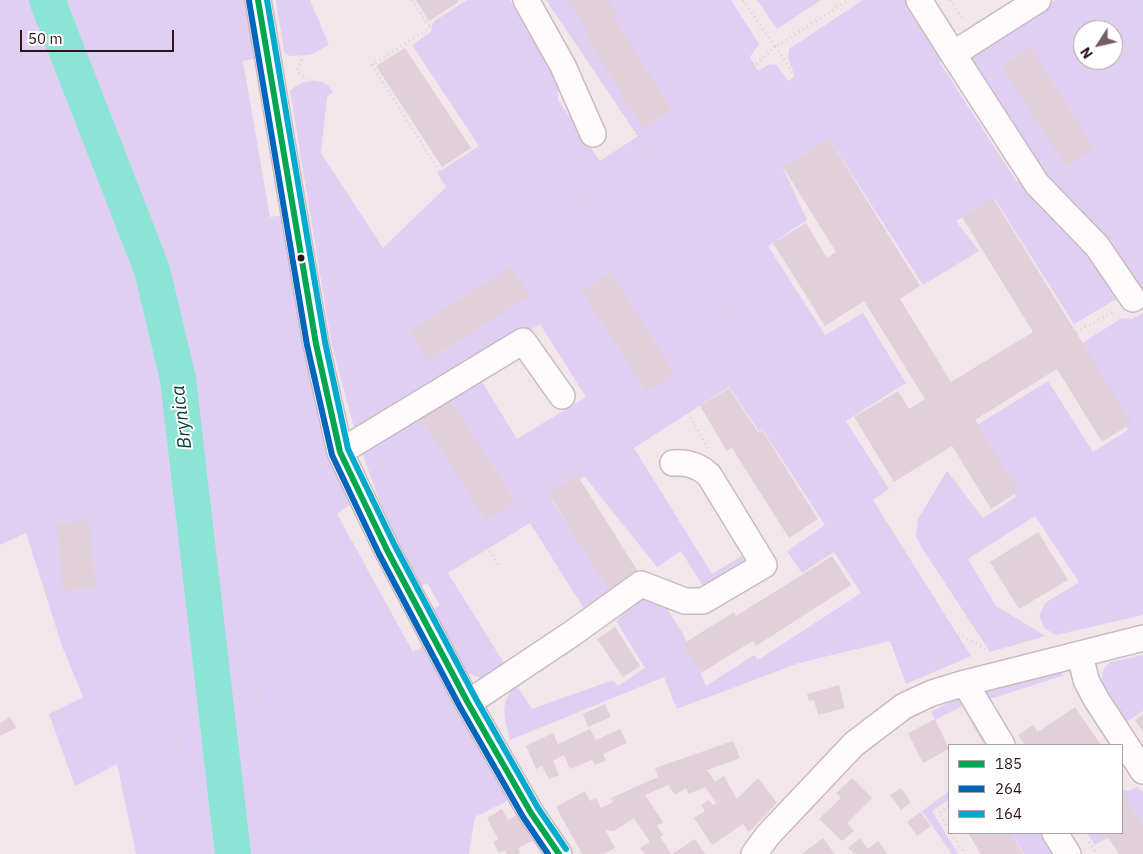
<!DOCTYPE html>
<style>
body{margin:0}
#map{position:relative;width:1143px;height:854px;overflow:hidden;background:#f1e7ea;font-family:"IBM Plex Sans",sans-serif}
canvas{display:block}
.legend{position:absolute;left:948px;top:744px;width:175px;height:90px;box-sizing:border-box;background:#fff;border:1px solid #ada0a5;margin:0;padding:6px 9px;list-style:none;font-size:15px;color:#31121d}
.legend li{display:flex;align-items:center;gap:10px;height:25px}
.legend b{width:25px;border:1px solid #ada0a5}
.north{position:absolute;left:1073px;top:20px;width:50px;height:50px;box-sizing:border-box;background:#fff;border:1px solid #ada0a5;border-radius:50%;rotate:235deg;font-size:14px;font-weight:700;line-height:20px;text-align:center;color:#31121d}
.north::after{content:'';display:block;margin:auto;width:18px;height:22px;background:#745d65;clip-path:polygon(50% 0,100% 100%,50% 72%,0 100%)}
.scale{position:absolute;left:20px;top:30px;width:154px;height:22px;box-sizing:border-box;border:2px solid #31121d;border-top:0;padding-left:6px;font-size:15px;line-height:18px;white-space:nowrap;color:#31121d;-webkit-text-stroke:4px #fff;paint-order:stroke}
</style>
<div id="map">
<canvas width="1143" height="854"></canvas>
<ul class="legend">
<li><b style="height:6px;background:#00a651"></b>185</li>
<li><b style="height:6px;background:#0065bd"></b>264</li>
<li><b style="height:6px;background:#00a9ce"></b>164</li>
</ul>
<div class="north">N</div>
<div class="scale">50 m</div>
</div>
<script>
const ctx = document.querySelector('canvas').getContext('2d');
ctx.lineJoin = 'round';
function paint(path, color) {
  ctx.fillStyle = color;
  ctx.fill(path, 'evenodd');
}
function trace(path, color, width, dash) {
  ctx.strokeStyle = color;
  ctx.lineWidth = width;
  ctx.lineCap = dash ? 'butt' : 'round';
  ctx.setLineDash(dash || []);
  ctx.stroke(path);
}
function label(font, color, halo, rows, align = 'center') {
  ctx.font = font + ' "IBM Plex Sans",sans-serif';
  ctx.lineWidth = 4;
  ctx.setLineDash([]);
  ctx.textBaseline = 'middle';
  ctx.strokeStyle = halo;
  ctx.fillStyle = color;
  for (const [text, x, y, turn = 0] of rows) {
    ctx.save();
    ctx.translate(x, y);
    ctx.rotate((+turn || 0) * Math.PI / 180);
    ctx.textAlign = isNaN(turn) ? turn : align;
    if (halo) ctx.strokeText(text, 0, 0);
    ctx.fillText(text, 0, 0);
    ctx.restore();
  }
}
paint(new Path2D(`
 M0,0H32L157,313L214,840L218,854H136L117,764L75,786L49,714L83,697L62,646L26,533L0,545Z
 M63,0H248L257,58L243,61L270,217L284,215L317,408L332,458L351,504L337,514L413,652L426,645L509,800L475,817L469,854H247L228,717L200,443L174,303Z
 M276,0H310L329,45L310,55L289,56L284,51Z
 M467,0H510L558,76V100L600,161L638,136L546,0H731L759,44L750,57L758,71L770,64L777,65L788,81L795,76L788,58L789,49L863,0H911L943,54L940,63L1017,182L1020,173L1097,256L1118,298L1074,324L994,198L956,221L979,251L923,285L829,139L783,168L807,220L768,246L825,335L863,313L906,383L846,421L889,489L873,500L971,656L906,684L890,641L799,663L677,709L664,677L510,740C505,717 498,705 516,685L532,709L613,680L618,686L645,668L616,621L653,586L683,634L706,686L754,655L758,660L861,593L834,552L802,573L787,551L825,525L762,429L759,431L729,387L634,448L712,574L750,551L747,570L703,586L681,551L657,567L584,476L551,499L619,602L591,620L530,523L448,573L509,671L491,677L480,678L466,672L431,610L440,605L427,583L419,587L396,546L361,450L479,377L517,439L586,397L540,324L407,406L359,432L354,428L331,342L290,91C304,78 323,76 333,92L327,97L321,153L383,248L446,187L437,173L479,146L412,45L431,32L433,22Z
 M757,0H821L777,29Z
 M1056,0H1143V289L1140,291L1051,194L965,55ZM1083,30H1113V60H1083Z
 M1143,313V615L1056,635L1045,629L1039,616L1045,603L1079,582L1035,516L968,559L996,606L1046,636L990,652L922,548L916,536L918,519L947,471L983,518L1016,497L974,427L1048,381L1093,452L1128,430L1079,345L1122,318L1132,319Z
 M1143,655V711L1125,723C1116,708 1088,677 1111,662Z
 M1055,671L1065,675L993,698H988L984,693L985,690Z
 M953,700H961L995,745H984L962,706L935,720L931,712Z
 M1137,787L1143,792V826L1124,796L1122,797V789L1128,791Z
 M949,791V799L932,811L958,854H952L922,811Z
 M1010,833H1046L1059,854H1024Z
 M1087,833H1105L1108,838L1095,845Z`), '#dfd0f3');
trace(new Path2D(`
 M47,0L152,270L178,379L233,854`), '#8ce4d4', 36);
paint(new Path2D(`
 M416,0H457L458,2L429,21Z
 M567,0H609L618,13L613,16L672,110L643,128L585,36L589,33Z
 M1030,47L1095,149L1066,167L1001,66Z
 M405,48L471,148L442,167L376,66Z
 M829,139L920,286L900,299L951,382L1033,332L962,217L993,198L1132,423L1102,442L1057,369L975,420L1019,491L991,509L952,446L894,482L854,417L898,391L909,409L925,399L864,301L825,326L773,243L806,223L827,258L836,252L783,167Z
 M511,267L530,296L427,360L409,331Z
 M611,273L675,374L646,392L582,291Z
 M729,388L758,432L762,430L818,519L789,538L732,448L727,451L700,406Z
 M450,400L515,501L486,521L421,419Z
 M577,475L641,576L612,595L548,493Z
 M89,520L96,587L63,591L56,524Z
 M1038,532L1068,580L1019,609L990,562Z
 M832,556L851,585L756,646L753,641L701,673L683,644L734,612L736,616Z
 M615,627L640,666L623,677L597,639Z
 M839,685L845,708L818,715L814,700L809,701L807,694Z
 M605,704L611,717L588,727L583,714Z
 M1075,707L1101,745H1025L1018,735L1033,725L1038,732Z
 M1143,714V732L1135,720Z
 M10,717L16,728L0,736V723Z
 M935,719L949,749L923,763L908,733Z
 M590,729L596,740L620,729L627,743L603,754L606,760L595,765L592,760L570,769L564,755L553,761L559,775L549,779L542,766L536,769L526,746L553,733L558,744Z
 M733,741L740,758L707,770L715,782L724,776L737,799L758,778L777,803L749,832L743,824L712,845L694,818L705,811L701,805L709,800L713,805L716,803L705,787L689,794L686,788L675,795L668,785L645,795L663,822L657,826L663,835L660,837L672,854H645L640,848L650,842L634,818L614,831L605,830L615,848L604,854H582L556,807L585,791L590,801L596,798L601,808L613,802L611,798L658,777L655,768Z
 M852,778L872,798L847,823L854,831L842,841L819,819L841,798L836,793Z
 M901,788L911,802L901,810L890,795Z
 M1124,795L1143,826V854H1119L1105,833H1122V797Z
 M502,809L508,820L517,815L532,841L518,848L520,853L518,854H507L505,850L499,853L493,842L498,839L487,818Z
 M920,812L931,826L917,836L907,822Z
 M968,833H1010L1023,854H981Z
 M823,838L835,854H802L807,850Z
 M860,838L868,849L878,841L888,854H855L848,848Z
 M695,839L705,854H672Z`), '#e1d0d9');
const minor = new Path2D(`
 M258,0L316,344L340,452L387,550L468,703L531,813L559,854
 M526,0L563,66L593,134
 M919,0L953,54L1038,0
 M953,54L1037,184L1097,246L1133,299
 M340,452L523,341L562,396
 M1080,654L1086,680L1096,699L1143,771
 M965,683L1002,745
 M468,703L570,635L641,584L685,601H703L764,565L709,475C699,466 686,462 673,463
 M1055,833L1068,854
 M754,854L768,835L854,744L904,706L932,693L965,683L1143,638`);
trace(minor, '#cdb9bf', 28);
trace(new Path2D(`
 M95,0L176,207L193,243L214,338L233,446L259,708L277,854
 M295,0L303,56L297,71L309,82L343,351
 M412,0L431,28
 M473,0L372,65L440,172L471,213L524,238L622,400L654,423
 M743,0L775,47L849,0
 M950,0L964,21
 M1138,0L1143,8
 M0,11L47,125L104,284L127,387L157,576L169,656L189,854
 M105,24L130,35L178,44L240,63
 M575,36L650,155L732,329L942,668
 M242,50L240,63L266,218L273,227
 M986,59L1001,83
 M1124,116L1131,32L1139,0
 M152,143L166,70L178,44L205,0
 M1059,173L1104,181L1143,178
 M194,243L283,287
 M1133,320L1143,337
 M538,326L547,315L564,303L589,190
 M1076,332L1114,312
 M341,340L378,321L589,189L730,109L754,66L775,47L795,76L836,87L915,207L885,226
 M301,388L311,433
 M683,404L708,448
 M419,430L477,532L500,567
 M376,457L390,501
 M320,466L335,505L334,515L351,549L411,654L417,657
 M477,532L719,381L732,329L743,148L730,109
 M901,603L992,652
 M448,613L483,666
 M949,806L939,813L949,829
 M951,833L965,854
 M1089,842L1097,854
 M314,854L323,845L407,796L467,746`), '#d8d3d5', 3, [1, 4]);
trace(minor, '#fdfbfc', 25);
trace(new Path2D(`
 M258,0L316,344L340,452L387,550L468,703L531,813L559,854`), '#00a651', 6);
trace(new Path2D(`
 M249,1L307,345L332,455L379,554L460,707L523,817L548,854`), '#0065bd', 6);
trace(new Path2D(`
 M267,0L325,342L348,449L395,546L476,699L538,808L566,849`), '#00a9ce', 6);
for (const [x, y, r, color] of [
 [301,258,4.5,"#31121d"]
]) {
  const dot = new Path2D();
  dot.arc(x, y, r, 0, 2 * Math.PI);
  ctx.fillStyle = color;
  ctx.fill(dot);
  trace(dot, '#fff', 2);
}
label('italic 19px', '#003f36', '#fff', [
 ["Brynica",182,417,-97]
]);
</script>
